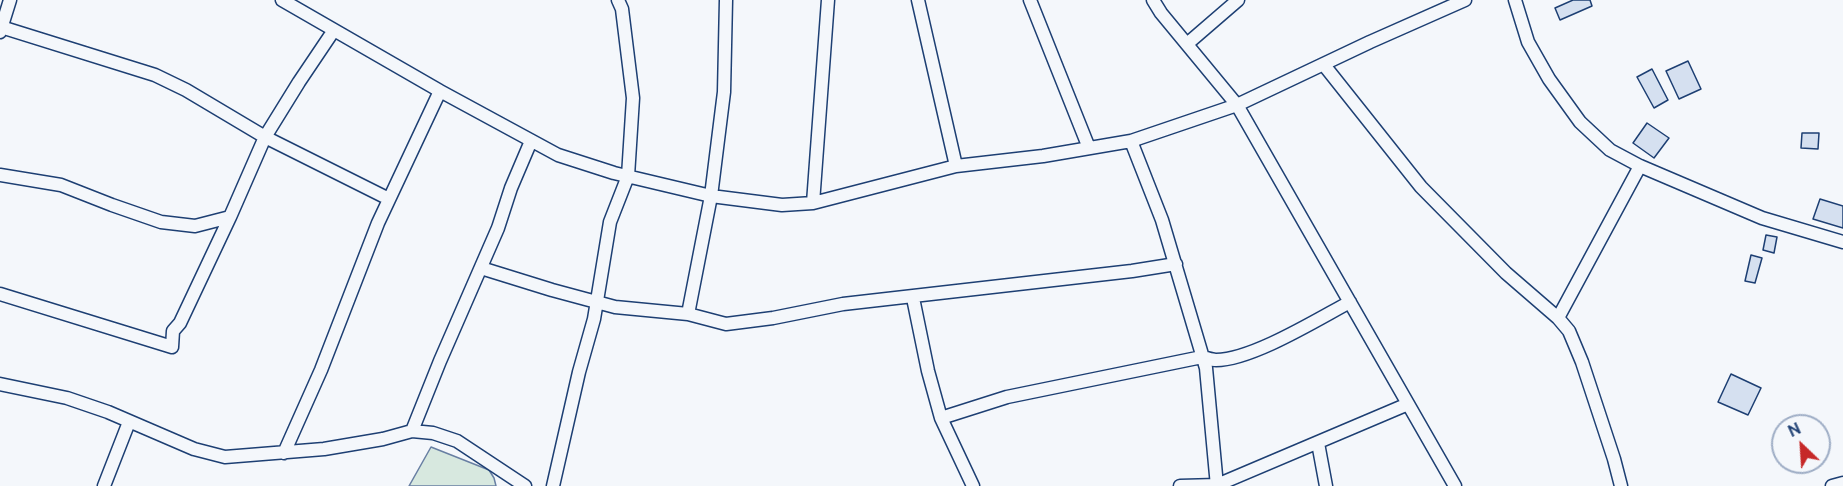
<!DOCTYPE html>
<style>
body{margin:0}
#map{position:relative;width:1843px;height:486px;overflow:hidden;background:#f4f7fb;font-family:Ubuntu,sans-serif}
canvas{display:block}
.north{position:absolute;left:1771px;top:414px;width:60px;height:60px;box-sizing:border-box;background:#f4f7fb;border:2px solid #9eadc5;border-radius:50%;rotate:335deg;font-size:16px;font-weight:700;line-height:24px;text-align:center;color:#1d3f73}
.north::after{content:'';display:block;margin:auto;width:21px;height:27px;background:#c62828;clip-path:polygon(50% 0,100% 100%,50% 72%,0 100%)}
</style>
<div id="map">
<canvas width="1843" height="486"></canvas>
<div class="north">N</div>
</div>
<script>
const ctx = document.querySelector('canvas').getContext('2d');
ctx.lineJoin = 'round';
function paint(path, color) {
  ctx.fillStyle = color;
  ctx.fill(path, 'evenodd');
}
function trace(path, color, width, dash) {
  ctx.strokeStyle = color;
  ctx.lineWidth = width;
  ctx.lineCap = dash ? 'butt' : 'round';
  ctx.setLineDash(dash || []);
  ctx.stroke(path);
}
const green = new Path2D(`
 M431,447L489,470L494,478L496,486H409Z`);
paint(green, '#d7e8df');
trace(green, '#687fa3', 1.5);
const building = new Path2D(`
 M1573,0H1590L1592,6L1560,20L1555,8Z
 M1688,61L1701,89L1679,99L1666,71Z
 M1652,69L1668,100L1654,108L1637,77Z
 M1647,123L1669,138L1654,158L1633,143Z
 M1802,133H1819L1818,149L1801,148Z
 M1820,199L1843,206V228L1813,219Z
 M1766,235L1777,237L1774,253L1763,250Z
 M1751,255L1762,258L1755,283L1745,281Z
 M1731,374L1761,388L1748,415L1718,402Z`);
paint(building, '#d5e0f0');
trace(building, '#1d3f73', 1.5);
const street = new Path2D(`
 M282,0L440,91L558,155L614,173L711,196L782,205L813,203L956,166L1043,156L1131,141L1237,105L1370,42L1465,0
 M918,0L956,166
 M1030,0L1089,148
 M1153,0L1161,13L1237,105L1455,486
 M1515,0L1528,42L1549,79L1580,122L1610,150L1640,166L1762,218L1843,242
 M1,27L155,75L186,90L265,137L389,199
 M0,32L10,0
 M1187,44L1238,0
 M1324,65L1421,187L1506,273L1558,318L1569,331L1582,362L1614,459L1621,486
 M1131,141L1162,220L1206,368L1217,486
 M0,175L61,185L112,205L161,222L195,226L230,217
 M813,203L828,0
 M481,268L552,290L615,307L688,314L726,324L773,318L843,304L1132,271L1176,264
 M0,294L172,347L173,331L180,323L230,217L265,137L299,82L334,30
 M913,298L928,371L941,418L973,486
 M688,314L711,196L724,92L726,0
 M1558,318L1640,166
 M0,384L67,398L108,412L194,449L225,457L324,449L383,439L412,431L433,433L457,441L525,486
 M941,418L1007,397L1202,357C1207,358 1212,360 1216,360C1252,360 1318,319 1350,302
 M412,431L440,361L498,228L511,188L531,141
 M1318,443L1326,486
 M284,453L321,370L378,223L440,91
 M104,486L129,422
 M553,486L579,372L594,319L610,222L628,176L633,98L622,9L618,0
 M1180,486L1217,485L1408,404
 M1832,486L1843,483`);
trace(street, '#1d3f73', 15);
trace(street, '#f4f7fb', 12);
</script>
